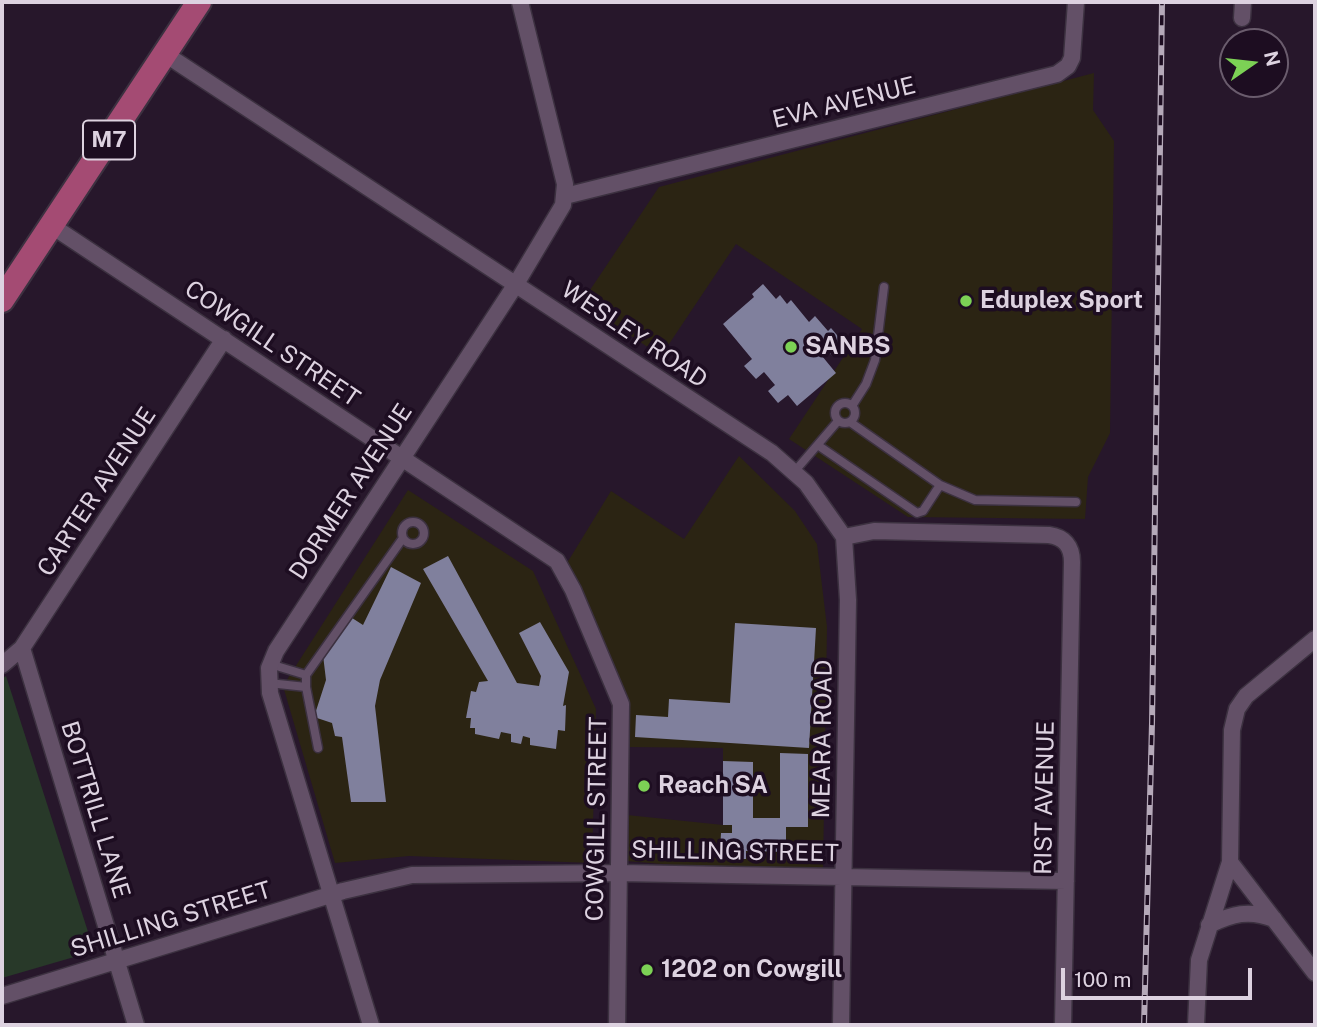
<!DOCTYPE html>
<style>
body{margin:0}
#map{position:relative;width:1317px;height:1027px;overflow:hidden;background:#27172b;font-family:"Public Sans",sans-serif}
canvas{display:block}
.frame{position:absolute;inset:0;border:4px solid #ddd2e0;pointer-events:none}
.north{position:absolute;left:1219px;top:28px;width:70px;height:70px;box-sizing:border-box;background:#1d0d21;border:2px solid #6a5c6d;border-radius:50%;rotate:76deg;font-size:19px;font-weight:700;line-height:28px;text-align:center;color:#ddd2e0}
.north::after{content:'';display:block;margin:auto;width:24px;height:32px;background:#7cd155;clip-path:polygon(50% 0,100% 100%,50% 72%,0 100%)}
.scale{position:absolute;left:1061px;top:968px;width:191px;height:32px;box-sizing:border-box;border:4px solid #ddd2e0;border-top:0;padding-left:9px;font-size:21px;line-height:24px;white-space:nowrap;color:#ddd2e0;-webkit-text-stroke:5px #1d0d21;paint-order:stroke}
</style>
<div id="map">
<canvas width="1317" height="1027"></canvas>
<div class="frame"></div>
<div class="north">N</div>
<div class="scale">100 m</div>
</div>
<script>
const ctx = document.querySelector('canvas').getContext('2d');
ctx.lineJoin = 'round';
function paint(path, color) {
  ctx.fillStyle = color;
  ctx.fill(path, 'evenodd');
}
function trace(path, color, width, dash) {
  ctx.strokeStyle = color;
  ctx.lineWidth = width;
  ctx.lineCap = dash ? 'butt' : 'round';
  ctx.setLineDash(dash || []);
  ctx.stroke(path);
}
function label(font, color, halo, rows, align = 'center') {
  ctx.font = font + ' "Public Sans",sans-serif';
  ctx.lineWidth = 7;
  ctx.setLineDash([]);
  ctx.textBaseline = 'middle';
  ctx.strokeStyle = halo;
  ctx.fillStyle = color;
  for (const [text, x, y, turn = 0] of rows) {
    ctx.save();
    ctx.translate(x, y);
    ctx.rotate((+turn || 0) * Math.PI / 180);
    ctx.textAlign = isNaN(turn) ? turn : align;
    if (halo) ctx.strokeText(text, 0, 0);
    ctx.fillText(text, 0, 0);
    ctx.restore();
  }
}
paint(new Path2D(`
 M1094,73L1093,110L1114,141L1110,433L1088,477L1085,519L908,517L789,439L862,329L736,244L661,356L588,307L586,296L659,187Z
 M739,456L795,511L817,544L827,627L823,868L723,869L626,861L627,815L723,825V748L627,747L616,677L567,563L611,491L684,539Z
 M408,490L533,571L596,709L592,863L409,856L335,863L283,686Z`), '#2b2413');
paint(new Path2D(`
 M6,676L90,938L81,955L2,978V679Z`), '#283929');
paint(new Path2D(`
 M763,284L776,299L780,295L787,304L791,300L809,322L815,316L828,331L831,328L842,341L838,344L842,349L833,357L828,351L822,356L836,373L797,406L788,395L778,403L768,391L775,385L764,372L756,379L744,366L752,359L723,324L754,297L752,294Z
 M448,556L517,683L539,686L541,676L519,633L540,622L569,672L563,706L566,705L565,731L558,730L556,749L530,745V738L523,736L521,744L511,742V734L501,732L499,739L475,734V728H470L471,718H466L471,691L476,692L479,682L488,681L423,569Z
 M391,567L421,583L380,680L375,706L386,802H351L342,737L335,736L332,723L314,717L326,680L323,655L349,616L363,625Z
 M735,623L816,628L809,748L635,737L636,715L668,717L669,699L730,703Z
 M780,753L808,754V827H786V852L746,851V859H735V850H720L721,833H732V825H723V761L753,762V818H780Z`), '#80809d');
const lane = new Path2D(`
 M835 413a10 10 0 1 1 20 0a10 10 0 1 1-20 0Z
 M852,406L866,384L875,360L884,287
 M819,446L917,513L923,511L940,485L850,422
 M795,471L838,421
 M940,485L975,500L1076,502
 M402 533a11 11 0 1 1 22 0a11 11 0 1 1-22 0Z
 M270,664L306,675
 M269,683L306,687
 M318,748L306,687V675L403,538`);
const street = new Path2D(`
 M1242,18L1243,2
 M165,54L772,453L806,483L844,537L874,531L1049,535C1064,537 1072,546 1072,562L1063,1025
 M565,196L1057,74L1068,66L1072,58L1076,2
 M52,226L557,561L573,590L621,704L617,1025
 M22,648L136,1025
 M2,665L22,648L224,339
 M1230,862L1315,973
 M1209,925C1232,914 1249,909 1274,919
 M2,996L343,891L412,875L619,873L1066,881
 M371,1025L270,693L269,668L276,651L516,284L563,205L565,184L520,2
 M841,1025L848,600L844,537
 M1196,1025L1199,960L1230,862L1232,730L1237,709L1246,696L1315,639`);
const primary = new Path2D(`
 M2,300L199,2`);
trace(lane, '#3c3140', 11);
trace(street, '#3c3140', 19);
trace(primary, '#3c3140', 28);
trace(lane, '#635067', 8);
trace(street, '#635067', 16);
trace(primary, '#a44b73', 24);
const rail = new Path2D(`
 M1144,1025L1152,723L1162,2`);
trace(rail, '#b5a9b9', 6);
trace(rail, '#1d0d21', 3.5, [10]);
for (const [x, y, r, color] of [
 [966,301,7,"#7cd155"],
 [791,347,7,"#7cd155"],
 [644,786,7,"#7cd155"],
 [647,970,7,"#7cd155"]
]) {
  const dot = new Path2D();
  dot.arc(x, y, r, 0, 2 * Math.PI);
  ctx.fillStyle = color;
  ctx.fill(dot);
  trace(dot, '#1d0d21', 2.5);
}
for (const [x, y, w] of [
 [109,140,52]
]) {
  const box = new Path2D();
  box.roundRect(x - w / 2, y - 19.5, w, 39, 5);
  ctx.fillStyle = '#1d0d21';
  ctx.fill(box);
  trace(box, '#ddd2e0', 2);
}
label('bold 23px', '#ddd2e0', null, [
 ["M7",109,140]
]);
label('24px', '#ddd2e0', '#1d0d21', [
 ["EVA AVENUE",844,103,-14],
 ["WESLEY ROAD",634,335,34],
 ["COWGILL STREET",272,344,34],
 ["CARTER AVENUE",97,492,-57],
 ["DORMER AVENUE",351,492,-57],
 ["MEARA ROAD",823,739,-89],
 ["RIST AVENUE",1045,798,-89],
 ["BOTTRILL LANE",95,810,73],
 ["COWGILL STREET",597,819,-89],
 ["SHILLING STREET",735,852,1],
 ["SHILLING STREET",171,920,-17]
]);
label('bold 24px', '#ddd2e0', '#1d0d21', [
 ["Eduplex Sport",980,301],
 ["SANBS",805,347],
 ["Reach SA",658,786],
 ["1202 on Cowgill",661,970]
], 'left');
</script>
